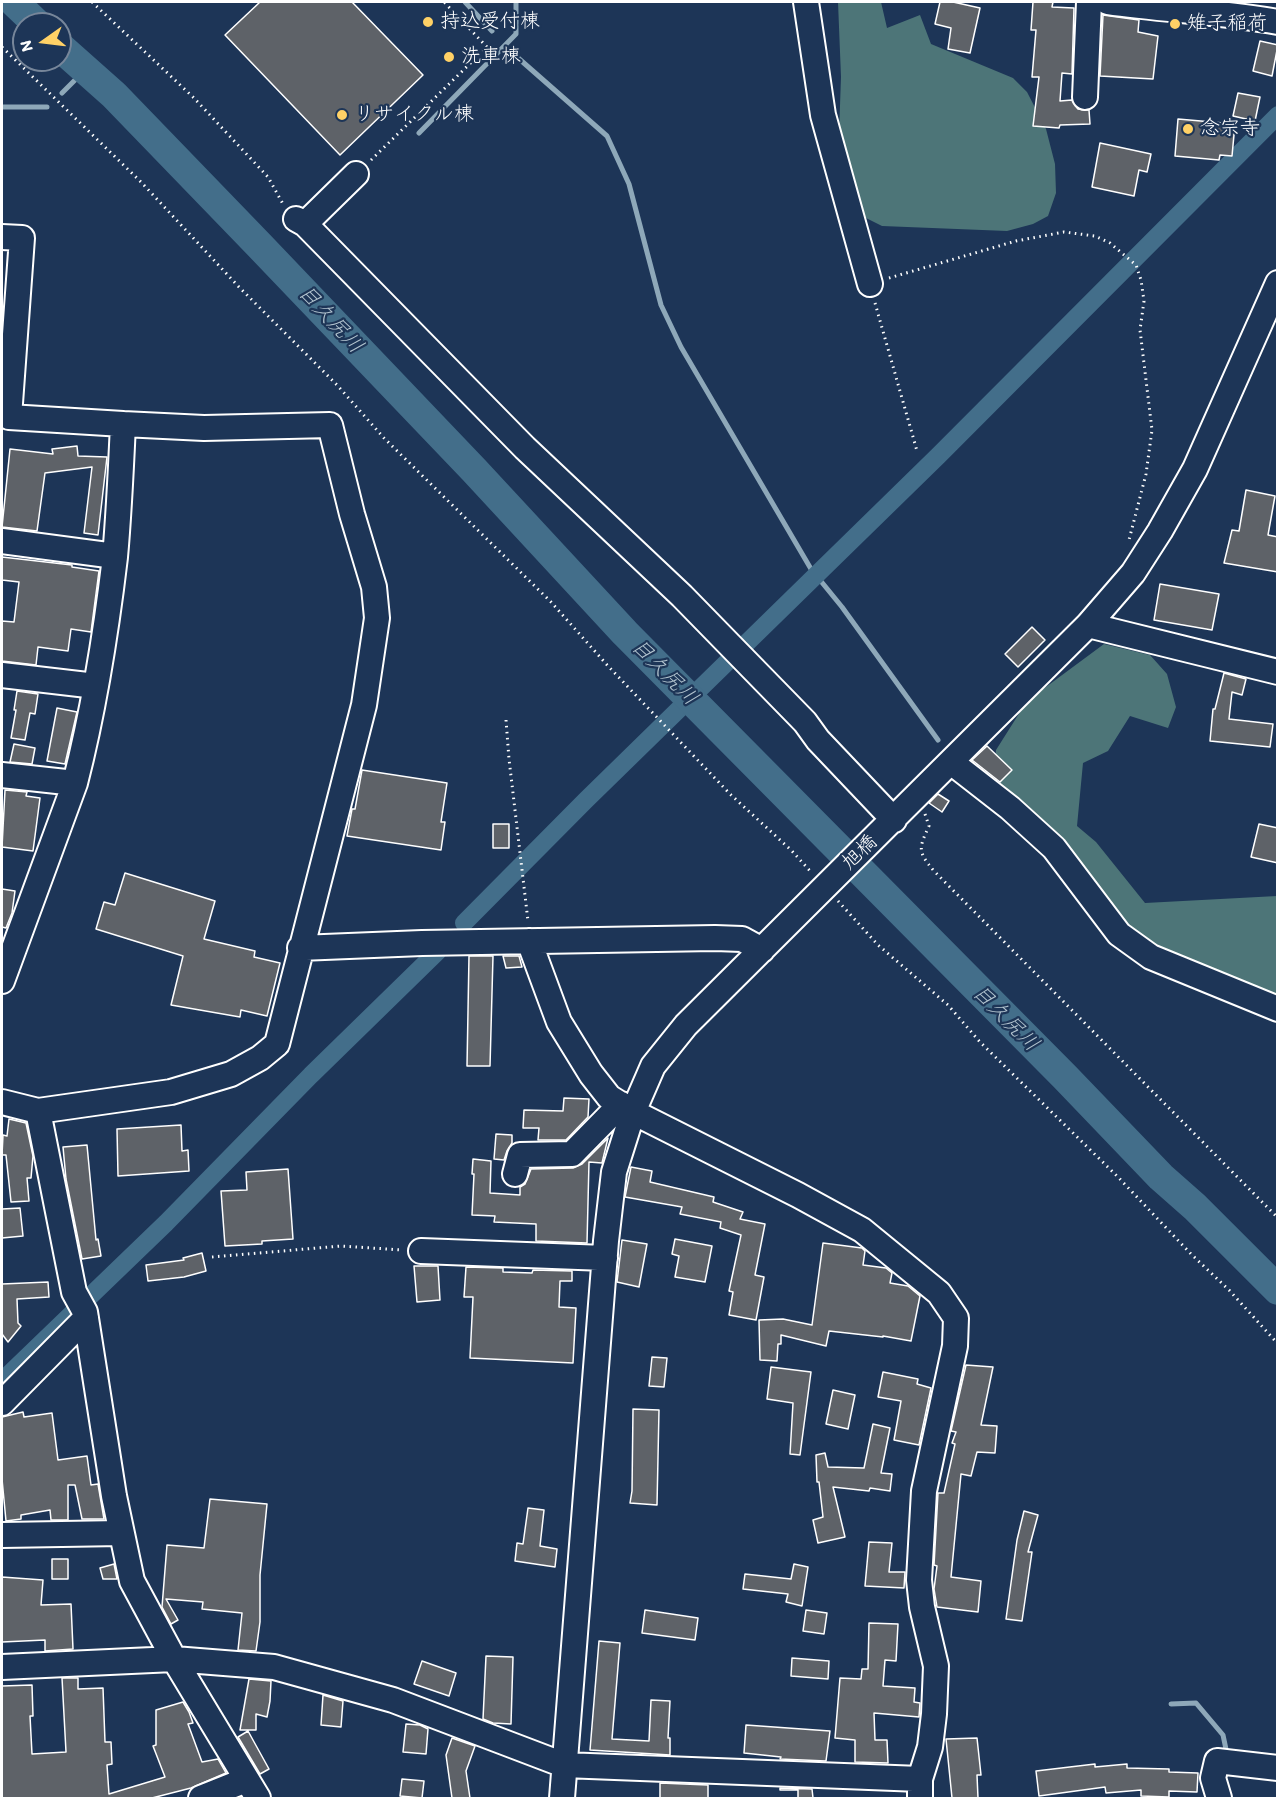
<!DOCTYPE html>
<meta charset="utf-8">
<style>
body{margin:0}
#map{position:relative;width:1279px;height:1800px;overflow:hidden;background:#1d3557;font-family:Itim,sans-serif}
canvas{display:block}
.frame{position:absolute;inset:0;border:3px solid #fff;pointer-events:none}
.north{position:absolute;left:12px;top:12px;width:60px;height:60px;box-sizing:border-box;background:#1d3557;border:2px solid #77869a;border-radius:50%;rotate:256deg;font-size:16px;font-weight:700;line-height:24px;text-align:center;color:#fff}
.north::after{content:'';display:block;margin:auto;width:21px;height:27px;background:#ffd166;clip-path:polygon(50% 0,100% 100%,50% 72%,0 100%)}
</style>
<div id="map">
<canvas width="1279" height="1800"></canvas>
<div class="frame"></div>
<div class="north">N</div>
</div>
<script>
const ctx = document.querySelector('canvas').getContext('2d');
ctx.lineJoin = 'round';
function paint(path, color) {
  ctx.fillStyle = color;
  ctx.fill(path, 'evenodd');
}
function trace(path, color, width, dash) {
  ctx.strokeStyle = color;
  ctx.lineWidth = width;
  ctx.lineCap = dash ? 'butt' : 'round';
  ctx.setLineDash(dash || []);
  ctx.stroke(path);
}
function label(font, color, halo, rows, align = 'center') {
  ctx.font = font + ' Itim,"Klee One",sans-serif';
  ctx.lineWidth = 4.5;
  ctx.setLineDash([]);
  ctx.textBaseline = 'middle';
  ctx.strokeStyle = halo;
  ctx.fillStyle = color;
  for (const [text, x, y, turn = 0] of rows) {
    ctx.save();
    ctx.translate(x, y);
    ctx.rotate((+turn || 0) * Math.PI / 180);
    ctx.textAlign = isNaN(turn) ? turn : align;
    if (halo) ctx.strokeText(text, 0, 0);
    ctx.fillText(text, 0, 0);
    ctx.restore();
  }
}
paint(new Path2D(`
 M838,2H881L887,28L920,15L931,44L1013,78L1027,92L1046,129L1055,164L1056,193L1048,216L1033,224L1007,231L882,226L866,218L855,199L839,134L841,77Z
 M1104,644L1150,655L1167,674L1176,707L1168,728L1130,716L1108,751L1083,763L1077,826L1096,842L1145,903L1277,896V1009L1229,995L1130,957L1072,874L1002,795L995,763L996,750L1027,701Z`), '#4d7578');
trace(new Path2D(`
 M465,2L492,31
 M517,57L607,136L629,184L661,305L681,347L811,569L842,607L938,740
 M62,93L85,70
 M2,107H47
 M419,133L516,34V2
 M1171,1704L1196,1703L1223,1735L1227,1754`), '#8ea8b9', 5);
trace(new Path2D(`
 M464,923L586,800L938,456L1278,115
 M2,1381L166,1223L311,1075L438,951`), '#436e8a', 18);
trace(new Path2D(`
 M14,2L37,24
 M60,47L114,95L259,245L474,470L625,633L1065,1077L1161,1177L1195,1207L1278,1290`), '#436e8a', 30);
const building = new Path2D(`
 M260,2H352L423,75L340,155L225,35Z
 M940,2H953L980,8L970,53L948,49L951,28L935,24Z
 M1033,2H1053L1052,7L1074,8L1072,74L1062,73L1060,101L1072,100L1078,109L1089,110L1090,124L1060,125L1059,128L1033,126L1039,77H1032L1036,30H1031Z
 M1103,15L1139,20L1138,32L1158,36L1153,79L1100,76Z
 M1260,41L1278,45L1272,76L1253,71Z
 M1238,93L1260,97L1255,121L1233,116Z
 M1178,119L1235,124L1232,156L1220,155L1219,160L1175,156Z
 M1100,143L1151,154L1147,172L1139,170L1134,196L1092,187Z
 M77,446L78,456L107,457L98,535L84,533L92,467L45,473L37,531L2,527L10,449L53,454L52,449Z
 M1246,490L1275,496L1268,535L1278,537V572L1224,563L1232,530L1239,531Z
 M2,557L72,565V567L99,571L91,632L71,629L68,651L38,647L36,665L2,661V621L14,622L19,582L2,580Z
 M1160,584L1219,594L1212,630L1154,620Z
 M1032,627L1045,640L1018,667L1005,654Z
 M1224,673L1246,679L1242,695L1232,692L1229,719L1273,724L1270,747L1210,741L1213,709H1215Z
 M17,691L38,694L35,714L30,713L25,740L11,738L16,710H14Z
 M57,708L77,712L65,764L47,761Z
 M14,744L35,748L32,764L10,762Z
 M987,746L1012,770L1000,782L972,760Z
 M362,770L447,783L441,822H445L441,850L347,836L352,809H355Z
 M5,790L27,792L26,796L40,798L33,851L2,847Z
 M938,794L949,801L942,812L929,803Z
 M493,824H509V848H493Z
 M1259,824L1278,828V863L1251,857Z
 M125,873L215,901L204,939L255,951L254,957L280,963L267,1016L241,1010L240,1017L171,1005L183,956L96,929L104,902L115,905Z
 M2,889L15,891L12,913L6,928L2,927Z
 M469,956H493L490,1066H467Z
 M503,956H519L522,967L506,968Z
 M564,1098L589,1099L588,1117L566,1140H538L539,1128H523L524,1110L563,1111Z
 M9,1119L26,1123L33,1156L31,1178H27L29,1201L11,1202L6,1155H2L3,1135L7,1136Z
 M181,1125L182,1151L188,1150L189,1171L118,1176L117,1129Z
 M496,1134L512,1135V1143L507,1151L504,1160L494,1159Z
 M608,1138L602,1163L589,1162L587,1243L536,1241V1224L494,1222L495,1216L472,1215L474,1174H472L473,1159L491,1161L490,1193L520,1195V1187L525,1184L531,1169L573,1168L582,1164Z
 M87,1145L96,1240L98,1239L101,1256L82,1259L66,1179L63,1147Z
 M631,1167L652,1171L650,1182L714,1197L713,1202L743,1212L740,1219L765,1224L755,1275L764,1277L756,1320L729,1315L733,1292L729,1291L741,1235L720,1228L721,1222L680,1214L682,1207L625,1197Z
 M288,1169L293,1239L262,1241V1244L225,1246L221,1191L247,1190L246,1172Z
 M20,1208L23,1236L2,1238V1209Z
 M675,1239L712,1246L705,1282L675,1277L679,1256L672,1254Z
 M622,1240L647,1244L639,1287L617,1282Z
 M823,1243L862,1248L865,1251L863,1265L886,1268L892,1273L890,1283L908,1286L920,1296L911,1341L883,1336V1337L829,1331L826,1346L781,1335V1344H778L777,1361L760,1360L759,1320L783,1319L812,1325Z
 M202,1253L206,1271L184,1277L148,1281L146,1265L184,1260L183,1258Z
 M414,1266H438L440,1300L417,1302Z
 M466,1267L503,1268V1272L532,1273L533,1270L572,1271V1281H560L559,1307L576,1308L573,1363L470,1358L473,1297H464Z
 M48,1282L49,1297L17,1299L18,1323L21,1326L8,1342L2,1334V1284Z
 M652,1357L667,1358L664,1387L649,1386Z
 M966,1365L993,1367L981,1425L997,1426L995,1453L977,1452L971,1476L961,1474L951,1577L981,1581L978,1612L937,1607L934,1589L937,1566L934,1565L938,1493H944L955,1444L952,1443L956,1432L951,1431Z
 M771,1367L811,1372L800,1455L790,1454L793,1403L767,1399Z
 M883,1372L918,1379L917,1384L931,1388L919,1445L894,1440L901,1401L878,1397Z
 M833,1390L855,1395L848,1429L826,1424Z
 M633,1409L659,1410L657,1505L630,1503L632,1491Z
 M23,1412L24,1417L52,1413L58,1460L87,1456L91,1485L98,1484L104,1519H82L75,1485H68V1520H51L50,1510L21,1515V1519L6,1521L2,1479V1417Z
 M873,1424L890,1428L881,1473L892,1474L890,1491L870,1488L869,1491L833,1487L845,1537L818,1543L813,1520L823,1517L819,1482H817L816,1455L825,1453L828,1467L864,1468Z
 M210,1499L267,1504L260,1575V1622L256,1651L238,1650L242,1613L202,1609L203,1602L166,1599L178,1620L171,1624L162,1607L167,1545L204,1548Z
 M528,1508L544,1510L540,1546L557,1549L555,1567L515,1561L517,1543L523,1544Z
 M1024,1511L1038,1515L1028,1552H1032L1022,1621L1006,1619L1017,1540Z
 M869,1542L892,1543L889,1572H905L904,1588L865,1586Z
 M52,1559H68V1579H52Z
 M114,1564L117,1579H103L100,1568Z
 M794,1564L808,1567L802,1606L786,1602L788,1594L743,1589L745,1574L791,1579Z
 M2,1577L43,1580L41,1605L71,1604L73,1649L45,1651V1640L2,1642Z
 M645,1610L698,1618L695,1640L642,1633Z
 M806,1610L827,1613L824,1634L803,1631Z
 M869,1623L898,1624L896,1661L885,1660L883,1686L915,1688L914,1702L920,1703L919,1717L874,1713L875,1740H887L888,1763L855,1762V1740L835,1738L840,1678L861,1679L862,1669H868Z
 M599,1641L620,1643L612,1739L649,1741L651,1700L670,1701L668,1738H670V1755L590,1750Z
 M486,1656L513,1657L511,1724L493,1723L483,1719Z
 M792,1658L829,1661L828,1679L791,1676Z
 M422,1661L456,1673L449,1696L414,1684Z
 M62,1678H78V1689L103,1688L105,1742H111L112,1764L107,1765L109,1794L165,1777L153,1746L156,1745V1710L183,1702L189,1712L193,1723L188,1724L202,1762L218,1759L226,1773L191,1788L152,1798H2V1686L32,1685L33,1716H30L32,1754L66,1752Z
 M249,1679L271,1681L270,1701L267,1717L256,1714V1730H240Z
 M323,1695L343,1701L341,1727L321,1725Z
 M406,1724L420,1725L428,1729L426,1754L403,1752Z
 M746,1725L830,1731L826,1761L780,1759L781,1757L744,1753Z
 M248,1731L269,1769L260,1774L238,1737Z
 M452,1738L475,1746L466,1771L470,1798H452L446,1755Z
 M977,1738L981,1775H977L978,1798H952L946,1739Z
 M1095,1764V1767L1127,1764V1768L1169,1769V1772L1198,1773L1197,1792L1169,1791V1797L1141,1796V1790L1106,1793L1105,1787L1039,1796L1036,1771Z
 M402,1779L424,1781L422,1798L400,1796Z
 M660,1783L708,1785V1798H660Z
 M780,1788L812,1789L813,1798H798V1790H780Z`);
paint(building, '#5e6268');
trace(building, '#fff', 1.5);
const minor = new Path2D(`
 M806,2L823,115L870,284
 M1108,2C1164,10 1222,12 1278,22
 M1085,97L1089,2
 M296,219L305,224L525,448L682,596L805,722L818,740L894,820
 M305,224L356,174
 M2,237L22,238L9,417L123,424C121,468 119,513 115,557C106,633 94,709 75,783L2,981
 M2,541L115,556
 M1088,625L1278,672
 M2,675L96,686
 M951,762L1010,808L1054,848L1119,934L1151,957L1278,1009
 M2,775L75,783
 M529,941L559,1022L591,1074L609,1097L633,1112L798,1195L862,1230L939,1293L956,1318L955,1346L924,1491L919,1580L922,1607L936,1666L934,1714L930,1747L920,1779V1798
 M300,948L422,943L715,938L742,939L762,950
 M2,1102L38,1111L171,1092L231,1074L260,1058L277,1044L364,705L377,618L374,587L352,514L330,425L204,428L123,424
 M38,1111L74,1292L85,1312L114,1496L132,1581L174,1659L258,1798
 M515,1174L520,1155L572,1154L621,1104
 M421,1251L605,1258
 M2,1403L86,1318
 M2,1535L121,1533
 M2,1667L174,1659L274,1667L393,1700L564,1765L920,1779
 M201,1798L246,1780
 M562,1798L606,1241L614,1172L633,1112L653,1066L686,1025L1088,625L1133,573L1160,531L1195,469L1278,283
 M1219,1798L1213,1778L1217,1761L1278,1768`);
trace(minor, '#fff', 28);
trace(new Path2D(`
 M92,2L194,98L268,177L283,204
 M2,47L141,182L238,286L337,385L384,438L551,602L608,666L730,794L791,850L811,872
 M371,160L487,47L444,2
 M889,278L1016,241L1064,232L1095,236L1110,243L1136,265L1141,280L1144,301L1140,330L1152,430L1146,474L1129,540
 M875,303L917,451
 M506,720L509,759L528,921
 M925,814L929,826C919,848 917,851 934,871L1278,1218
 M838,901L878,945L948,1005L980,1042L1117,1176L1191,1254L1229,1290L1278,1344
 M212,1257L341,1246L402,1250`), '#fff', 3, [1.5, 4.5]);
trace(minor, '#1d3557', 24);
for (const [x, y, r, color] of [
 [428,22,6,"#ffd166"],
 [1175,24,6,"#ffd166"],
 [449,57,6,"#ffd166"],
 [342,115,6,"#ffd166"],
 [1188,129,6,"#ffd166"]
]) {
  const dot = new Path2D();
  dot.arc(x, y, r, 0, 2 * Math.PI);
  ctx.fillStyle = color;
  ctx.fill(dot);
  trace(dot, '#1d3557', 2);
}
label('20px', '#fff', '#1d3557', [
 ["持込受付棟",440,22],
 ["雉子稲荷",1187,24],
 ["洗車棟",461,57],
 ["リサイクル棟",354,115],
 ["念宗寺",1200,129]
], 'left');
label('20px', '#fff', '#1d3557', [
 ["旭橋",860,853,-44]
]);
label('italic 21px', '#b4c5d0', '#1d3557', [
 ["目久尻川",330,320,47],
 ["目久尻川",664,673,45],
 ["目久尻川",1005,1019,45]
]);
</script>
